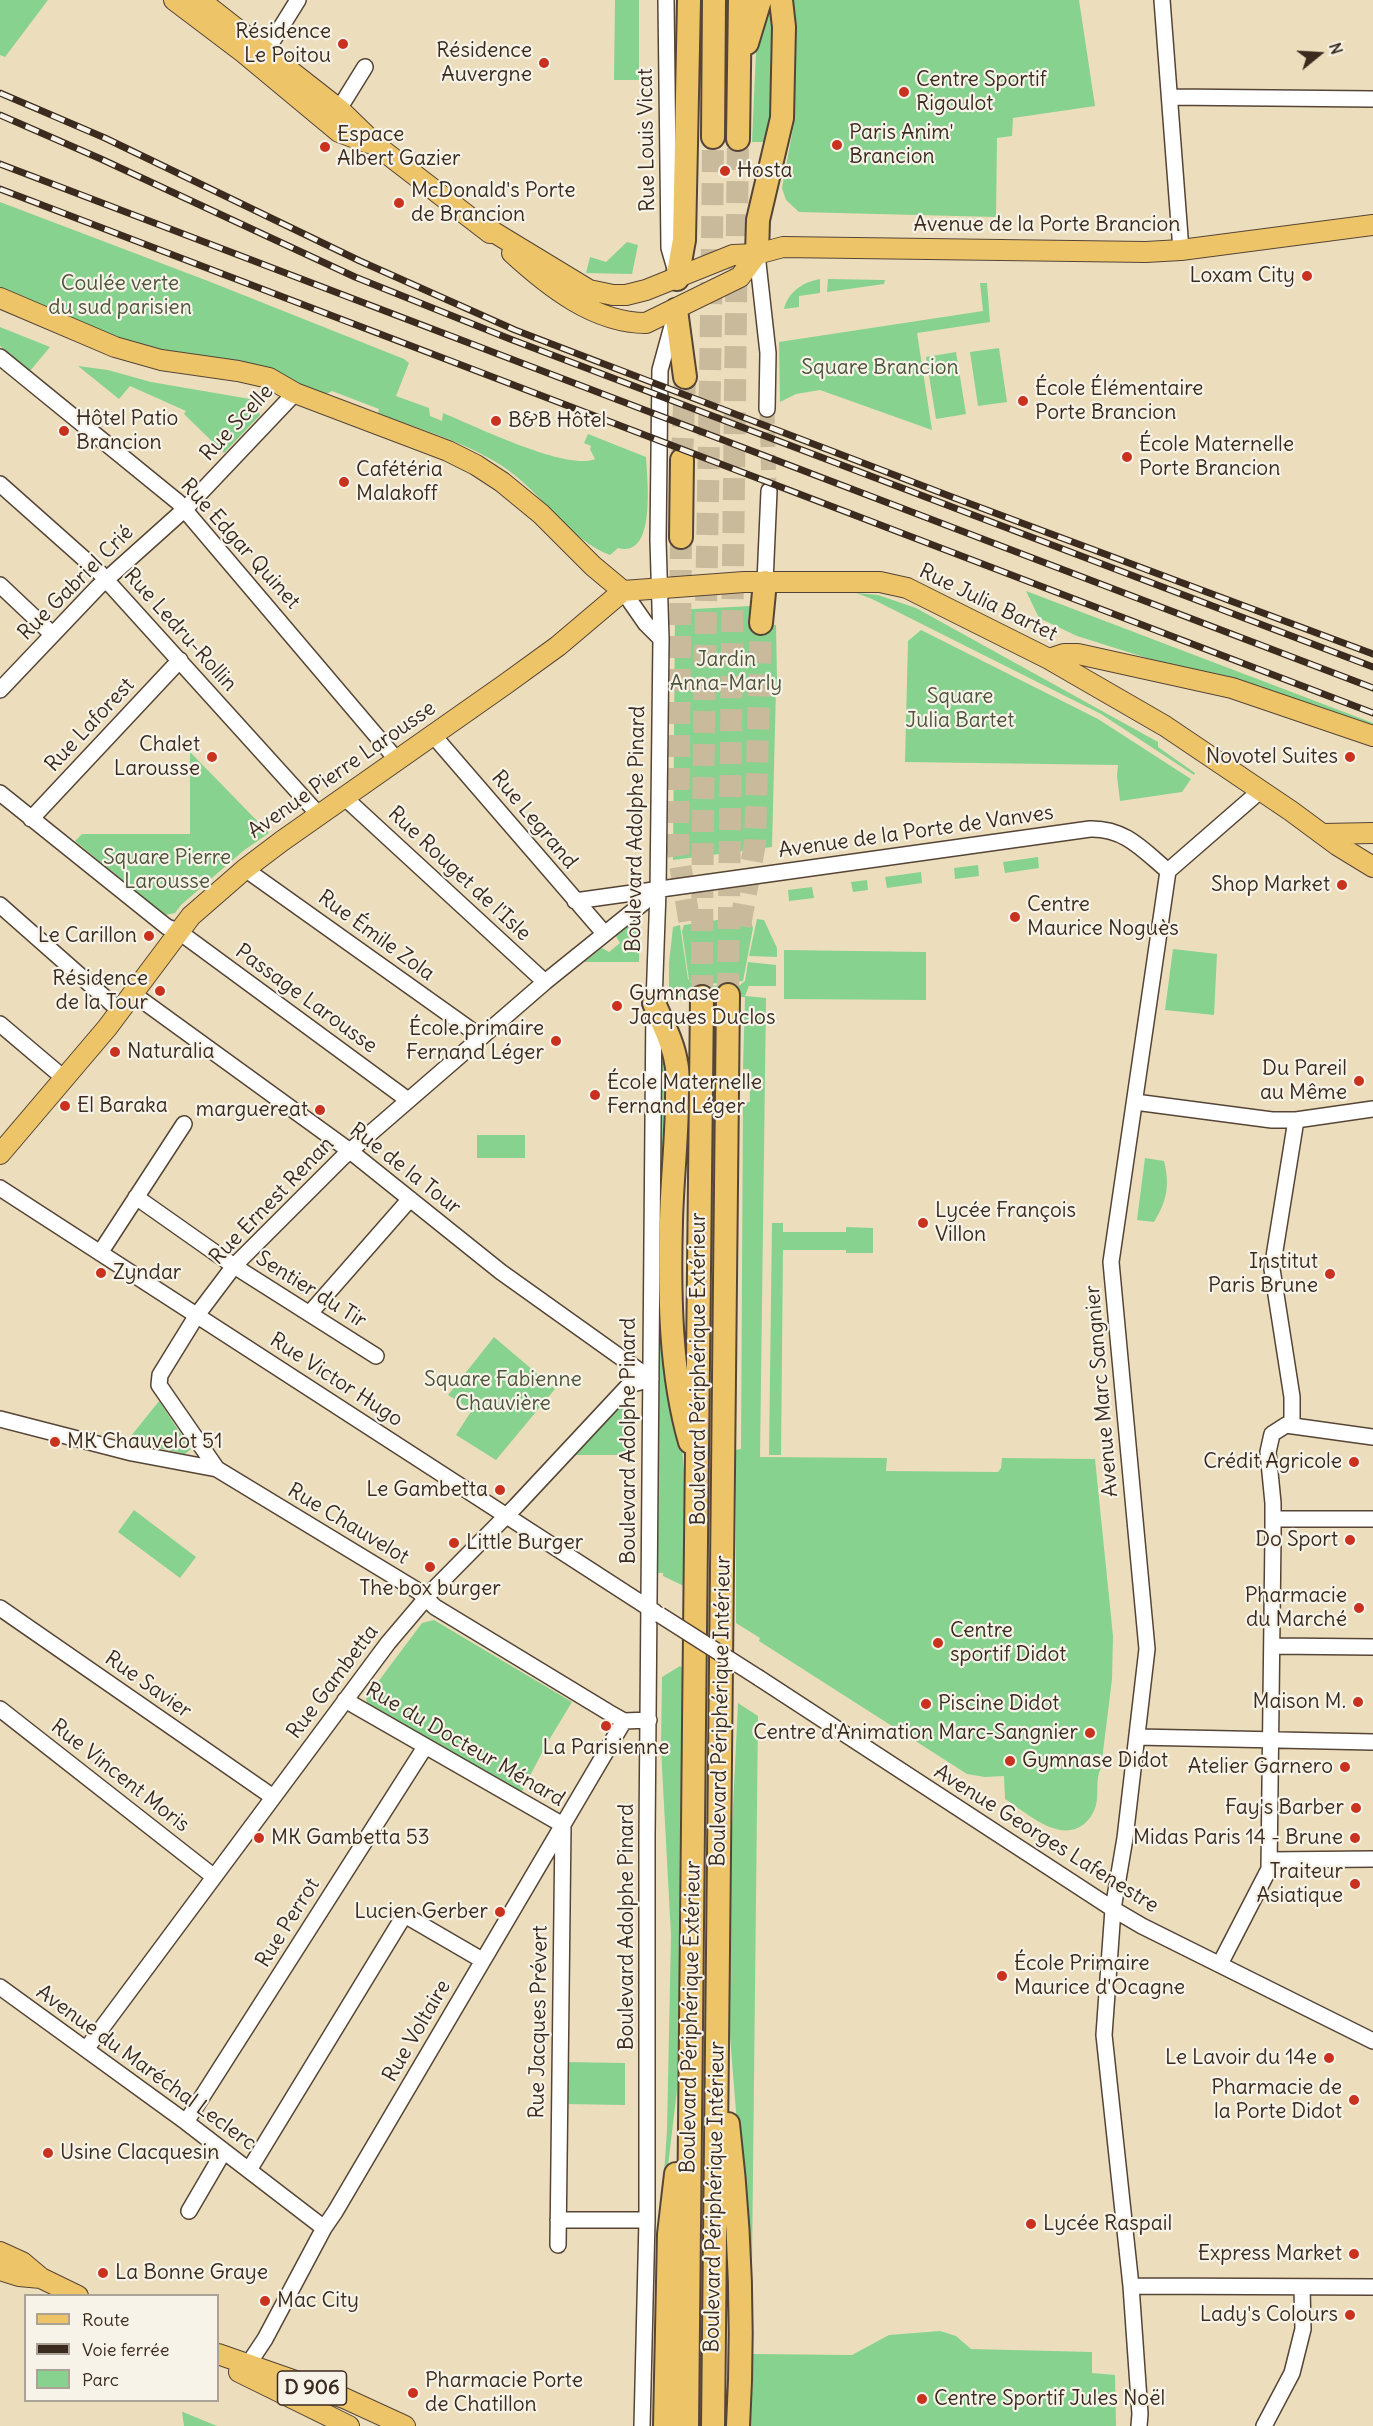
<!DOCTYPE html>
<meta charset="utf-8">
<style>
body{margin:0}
#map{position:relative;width:1373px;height:2426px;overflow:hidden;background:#ecdebc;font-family:Delius,sans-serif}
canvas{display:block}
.legend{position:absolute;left:24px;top:2294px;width:195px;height:108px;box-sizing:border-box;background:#f7f3e8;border:2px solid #aca397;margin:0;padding:8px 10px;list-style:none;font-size:18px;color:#3b2a1e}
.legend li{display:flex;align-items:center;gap:12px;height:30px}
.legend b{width:30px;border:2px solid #aca397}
.north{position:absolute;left:1289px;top:24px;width:60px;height:60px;-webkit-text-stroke:4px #f7f3e8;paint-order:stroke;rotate:72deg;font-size:16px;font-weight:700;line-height:24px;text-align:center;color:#3b2a1e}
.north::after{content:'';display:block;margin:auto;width:21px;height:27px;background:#3b2a1e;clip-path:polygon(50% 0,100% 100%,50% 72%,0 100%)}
</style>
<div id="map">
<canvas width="1373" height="2426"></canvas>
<ul class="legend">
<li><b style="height:8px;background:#eec469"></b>Route</li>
<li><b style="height:8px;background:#3b2a1e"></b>Voie ferrée</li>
<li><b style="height:16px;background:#87d28f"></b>Parc</li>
</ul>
<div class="north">N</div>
</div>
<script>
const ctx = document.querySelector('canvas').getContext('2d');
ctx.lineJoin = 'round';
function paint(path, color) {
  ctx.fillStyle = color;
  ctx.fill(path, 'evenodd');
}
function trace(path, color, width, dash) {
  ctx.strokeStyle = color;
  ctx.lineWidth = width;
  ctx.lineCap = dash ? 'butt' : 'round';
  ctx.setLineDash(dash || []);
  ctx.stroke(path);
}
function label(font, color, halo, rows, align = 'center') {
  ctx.font = font + ' Delius,sans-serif';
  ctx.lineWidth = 4.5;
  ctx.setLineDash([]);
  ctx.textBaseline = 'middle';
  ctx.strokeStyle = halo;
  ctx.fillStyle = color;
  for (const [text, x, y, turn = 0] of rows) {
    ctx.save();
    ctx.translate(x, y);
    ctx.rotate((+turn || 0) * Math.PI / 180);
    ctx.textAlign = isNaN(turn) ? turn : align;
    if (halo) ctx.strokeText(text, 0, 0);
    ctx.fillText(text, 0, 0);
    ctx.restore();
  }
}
paint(new Path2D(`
 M0,0H48L5,57L0,55Z
 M615,0H639V80H614Z
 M769,0L774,19L776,116L765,142H752L757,29Z
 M792,0H1079L1095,106L1013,118L1012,136L997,138L996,217L799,212L786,200L782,188L794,123L795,13Z
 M0,202L208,281L404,359L409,363L396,396L429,408L430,416L442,421L443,413C475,426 566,471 595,459L590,449L591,446L584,443L588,434L646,457C647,478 657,559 618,548L610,555C571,541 543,495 508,470C470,443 421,430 378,413L379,409L332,391L326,394L289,380L167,357L0,295Z
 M627,242L638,245L632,274L586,273L590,257L606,262Z
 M820,279V293L799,296V307L784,309C788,292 803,282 820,279Z
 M828,279L885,280L884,284L827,292Z
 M980,283H987L990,322L917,333L932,430L820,390L796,394L780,402L779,342L983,311Z
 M0,327L50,347L30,371L0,346Z
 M999,348L1007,402L978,406L970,352Z
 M956,352L966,414L936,419L926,357Z
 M78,366L108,370L151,382L256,400L260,415L224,453L184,414L186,411L130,386L119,399Z
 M1026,591L1373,723V732L1322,713L1077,636L1039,618Z
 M856,593L878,595L916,608L1158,742V747L1195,773L1194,775L1101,714L872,599Z
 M750,606V626L776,625L777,678H779V687L776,688L772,847L673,860L675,610Z
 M921,630L1098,719L1191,779L1182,792L1120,801L1117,776L1118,765L905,762L908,641Z
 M190,752L269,833L243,851L181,905L175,913L165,915L75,841L82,834H190Z
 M1038,857L1039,868L1005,873L1003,862Z
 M978,865L979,876L955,879L954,868Z
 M921,872L922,883L887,888L885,877Z
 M867,880L868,890L853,892L851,882Z
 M812,887L814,898L789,901L788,890Z
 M640,916L639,962H584L602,948L609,952L620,943L616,936Z
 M744,916L750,919L753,928L743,981L696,985L689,980L682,931L684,925Z
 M757,919L764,920L777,948V957L749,956Z
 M680,925L688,979L695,986L740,985L745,981L748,962L776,965V986H749L745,996L766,998L760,1457L887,1458L886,1471L998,1472L1001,1468L1002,1458L1095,1459L1113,1636L1112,1679L1101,1768C1095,1779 1099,1793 1096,1805C1094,1812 1090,1819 1084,1824C1059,1844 1026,1812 1005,1799L1004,1776L985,1777L967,1774L759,1641L760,1638L736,1623V1450L741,1449L743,1103L750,1102L749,1069H743L745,997H669V963L673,927Z
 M1173,949L1217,954L1214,1015L1165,1010Z
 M784,950L926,952V1000L784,999Z
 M661,1061H668L679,1412L687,1507L686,1587L663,1576V1573H656Z
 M477,1135H525V1158H477Z
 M1145,1158L1164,1161C1170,1185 1167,1201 1154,1222L1137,1220Z
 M772,1223H783V1232H846V1227L873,1228V1253H846V1250H783L781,1455H769Z
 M494,1337L555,1389L496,1460L456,1435L472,1410L448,1395Z
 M629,1397L627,1455H573Z
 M159,1401L191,1449L185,1454L127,1441Z
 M134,1510L196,1557L180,1578L118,1532Z
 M434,1620L572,1702L546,1745L521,1793L367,1703L366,1698L422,1623Z
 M680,1666L683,1668L681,2028L677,2090L660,2233L667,2130L671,1935L661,1749L662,1677Z
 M738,1703L758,1716L751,2354L852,2355L889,2335L940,2331L956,2336L971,2349L1092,2352V2373L1115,2375L1116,2426H740L742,2187L728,2011L726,1953Z
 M564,2062L625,2063V2105L564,2104Z
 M182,2412H183L217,2426H184Z`), '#87d28f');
trace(new Path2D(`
 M767,409L769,491`), '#c9ba9c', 15, [15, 8]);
trace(new Path2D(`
 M682,460L685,377
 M681,537L678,852L691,931
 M740,926L755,843L761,623
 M728,995L738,139
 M702,997C702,710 711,423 713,137`), '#c9ba9c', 22, [22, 11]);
const minor = new Path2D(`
 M666,0L669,248L676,272
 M1162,0L1181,250
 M260,61L298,0
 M1170,97L1373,99
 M339,109L365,67
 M757,254L768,353L767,409
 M0,357L178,502L397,760
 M0,484L99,572L319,815
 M765,582L769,491
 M0,585L52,634
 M623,591L646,624L661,639
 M0,690L98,587L185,509L295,393
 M433,735L604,933
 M0,793L167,927L178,931L408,1100
 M345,798L545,982
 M31,819L180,660
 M245,869L481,1037
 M1168,871L1260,791
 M575,901L1090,829C1125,828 1143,850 1168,871
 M0,905L119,1010
 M132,993L350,1151L501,1272L651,1379
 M0,1024L65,1079
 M1135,1102L1272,1120H1296L1373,1109
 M0,1188L655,1612
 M136,1197L234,1266L376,1356
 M100,1253L184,1124
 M310,1313L410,1199
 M0,1419L132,1453L217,1469L418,1591L435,1607L608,1712L624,1721L649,1720
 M1292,1425V1397L1272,1269L1296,1120
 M217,1469L159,1385L160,1375L197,1315L234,1266L343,1157L545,982L658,891
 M1273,1519H1373
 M0,1608L273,1797
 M1273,1646L1373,1647
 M759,1678L1113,1909L1142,1926L1373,2041
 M345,1700L563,1825L558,2245
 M0,1709L213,1876
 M1137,1737L1373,1742
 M1269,1860L1373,1859
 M1220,1964L1269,1869L1273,1535V1503L1268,1452L1272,1434L1286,1425L1373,1437
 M0,1987L186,2122L324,2228
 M87,2048L388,1643L433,1590L516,1506L629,1385L651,1379
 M186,2122L425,1747
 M249,2170L402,1919L408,1917L482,1960
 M189,2211L224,2151
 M558,2220H647
 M1131,2286L1373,2287
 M249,2363L265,2339L324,2228L335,2212L624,1721
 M642,2426L647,2220V1836L654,1003L658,891L661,639L658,540L660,370L674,319
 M1139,2426L1140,2414L1131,2286L1104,2035L1113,1909L1125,1838L1147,1649L1111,1262L1168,871
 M1264,2426L1292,2373L1303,2329L1302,2288`);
const major = new Path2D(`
 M174,0L244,53L339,132L369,143
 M200,0L339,109L377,146L490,233
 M482,225L589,290L613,295H626L646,290L733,255L757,254L783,247L1146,252L1181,250L1373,225
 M512,253C548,286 594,323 646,323L740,277L757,254
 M0,298L115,347L161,360L238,371L269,378L295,393L448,451L476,465L502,482L541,514L593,566L623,591
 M623,591L744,582H880L907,588L1049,659L1165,726L1291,811L1337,845L1373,867
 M1049,659L1064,654H1078L1232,688L1373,736
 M1323,834L1373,833
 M0,1154L107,1028L191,916L245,869L282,841L507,683L558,646L623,591
 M0,2252L22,2262L41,2278L78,2296
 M0,2270L19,2276L41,2278
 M218,2354L344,2398L405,2426
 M239,2372L349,2426`);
const highway = new Path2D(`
 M747,43L760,0
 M713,137L714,0
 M738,139L740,0
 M757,254L758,220L782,118L784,27L781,0
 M677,279L684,240L689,0
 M676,310L685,377
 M681,537L682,460
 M761,623L765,582
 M654,1003C662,1022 673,1042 676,1062C679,1074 677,1087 677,1098C677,1139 672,1180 671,1221C669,1292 670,1373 690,1442
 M728,2124C740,2225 744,2324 738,2426
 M665,2426L669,2234L676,2174
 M687,2426C690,1950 698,1473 702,997
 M713,2426L728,995`);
trace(minor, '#564536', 18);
trace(major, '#564536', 22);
trace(highway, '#564536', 26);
trace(minor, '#fff', 15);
trace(major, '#eec469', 20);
trace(highway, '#eec469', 22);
const rail = new Path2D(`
 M0,93L105,138L360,261L515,330L952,497L1373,654
 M0,115L101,159L355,277L510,339L1373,667
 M0,164L1373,688
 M0,189L1373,713`);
trace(rail, '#3b2a1e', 7);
trace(rail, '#f7f3e8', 4.5, [14]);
const minorBridge = new Path2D(`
 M660,1615L759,1678`);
trace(minorBridge, '#564536', 18, []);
trace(minorBridge, '#fff', 15);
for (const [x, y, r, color] of [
 [343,44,6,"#c8321e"],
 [544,63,6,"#c8321e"],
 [904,92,6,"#c8321e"],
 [837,145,6,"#c8321e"],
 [325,147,6,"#c8321e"],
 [725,171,6,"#c8321e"],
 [399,203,6,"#c8321e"],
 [1307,276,6,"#c8321e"],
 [1023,401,6,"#c8321e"],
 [496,421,6,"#c8321e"],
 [64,431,6,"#c8321e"],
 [1127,457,6,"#c8321e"],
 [344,482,6,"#c8321e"],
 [212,757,6,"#c8321e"],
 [1350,757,6,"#c8321e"],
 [1342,885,6,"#c8321e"],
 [1015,917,6,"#c8321e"],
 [149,936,6,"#c8321e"],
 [160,991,6,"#c8321e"],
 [617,1006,6,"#c8321e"],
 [556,1041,6,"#c8321e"],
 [115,1052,6,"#c8321e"],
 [1359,1081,6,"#c8321e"],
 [595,1095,6,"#c8321e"],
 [65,1106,6,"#c8321e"],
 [320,1110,6,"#c8321e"],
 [923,1223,6,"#c8321e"],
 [101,1273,6,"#c8321e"],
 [1330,1274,6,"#c8321e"],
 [55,1442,6,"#c8321e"],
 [1354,1462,6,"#c8321e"],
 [500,1490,6,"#c8321e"],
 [1350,1540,6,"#c8321e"],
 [454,1543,6,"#c8321e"],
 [430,1567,6,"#c8321e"],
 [1359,1608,6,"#c8321e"],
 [938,1643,6,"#c8321e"],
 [1358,1702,6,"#c8321e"],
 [926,1704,6,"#c8321e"],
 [606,1726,6,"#c8321e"],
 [1090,1733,6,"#c8321e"],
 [1010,1761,6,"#c8321e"],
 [1345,1767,6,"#c8321e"],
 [1356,1808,6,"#c8321e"],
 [259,1838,6,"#c8321e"],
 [1355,1838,6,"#c8321e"],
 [1355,1884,6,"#c8321e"],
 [500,1912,6,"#c8321e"],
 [1002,1976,6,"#c8321e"],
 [1329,2058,6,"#c8321e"],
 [1354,2100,6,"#c8321e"],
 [48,2153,6,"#c8321e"],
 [1031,2224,6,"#c8321e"],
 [1354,2254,6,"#c8321e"],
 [103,2273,6,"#c8321e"],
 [265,2301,6,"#c8321e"],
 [1350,2315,6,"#c8321e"],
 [413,2393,6,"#c8321e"],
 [922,2399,6,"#c8321e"]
]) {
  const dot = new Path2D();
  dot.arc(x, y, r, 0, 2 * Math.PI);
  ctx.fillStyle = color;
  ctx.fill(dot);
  trace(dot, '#f7f3e8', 2);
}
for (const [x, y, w] of [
 [312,2388,69]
]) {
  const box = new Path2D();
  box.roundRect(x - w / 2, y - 17, w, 34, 4.5);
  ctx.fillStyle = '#f7f3e8';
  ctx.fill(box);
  trace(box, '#3b2a1e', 1.5);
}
label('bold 20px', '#3b2a1e', null, [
 ["D 906",312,2388]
]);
label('21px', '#3b2a1e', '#f7f3e8', [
 ["Résidence",331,32,"right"],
 ["Le Poitou",331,56,"right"],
 ["Résidence",532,51,"right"],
 ["Auvergne",532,75,"right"],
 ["Centre Sportif",916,80],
 ["Rigoulot",916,104],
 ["Paris Anim'",849,133],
 ["Brancion",849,157],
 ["Espace",337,135],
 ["Albert Gazier",337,159],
 ["Hosta",737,171],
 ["McDonald's Porte",411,191],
 ["de Brancion",411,215],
 ["Loxam City",1295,276,"right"],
 ["École Élémentaire",1035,389],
 ["Porte Brancion",1035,413],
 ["Hôtel Patio",76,419],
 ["Brancion",76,443],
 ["B&B Hôtel",508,421],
 ["École Maternelle",1139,445],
 ["Porte Brancion",1139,469],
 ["Cafétéria",356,470],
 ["Malakoff",356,494],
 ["Chalet",200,745,"right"],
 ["Larousse",200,769,"right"],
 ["Novotel Suites",1338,757,"right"],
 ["Shop Market",1330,885,"right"],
 ["Centre",1027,905],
 ["Maurice Noguès",1027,929],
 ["Le Carillon",137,936,"right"],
 ["Résidence",148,979,"right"],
 ["de la Tour",148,1003,"right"],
 ["Gymnase",629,994],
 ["Jacques Duclos",629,1018],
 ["École primaire",544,1029,"right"],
 ["Fernand Léger",544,1053,"right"],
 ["Naturalia",127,1052],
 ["Du Pareil",1347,1069,"right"],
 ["au Même",1347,1093,"right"],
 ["École Maternelle",607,1083],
 ["Fernand Léger",607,1107],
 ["El Baraka",77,1106],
 ["marguereat",308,1110,"right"],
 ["Lycée François",935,1211],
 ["Villon",935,1235],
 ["Institut",1318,1262,"right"],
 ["Paris Brune",1318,1286,"right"],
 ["Zyndar",113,1273],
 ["MK Chauvelot 51",67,1442],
 ["Crédit Agricole",1342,1462,"right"],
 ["Le Gambetta",488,1490,"right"],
 ["Do Sport",1338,1540,"right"],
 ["Little Burger",466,1543],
 ["The box burger",430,1589,"center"],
 ["Pharmacie",1347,1596,"right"],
 ["du Marché",1347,1620,"right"],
 ["Centre",950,1631],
 ["sportif Didot",950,1655],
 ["Maison M.",1346,1702,"right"],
 ["Piscine Didot",938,1704],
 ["Centre d'Animation Marc-Sangnier",1078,1733,"right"],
 ["La Parisienne",606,1748,"center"],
 ["Gymnase Didot",1022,1761],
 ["Atelier Garnero",1333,1767,"right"],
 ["Fay's Barber",1344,1808,"right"],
 ["MK Gambetta 53",271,1838],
 ["Midas Paris 14 - Brune",1343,1838,"right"],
 ["Traiteur",1343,1872,"right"],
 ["Asiatique",1343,1896,"right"],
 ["Lucien Gerber",488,1912,"right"],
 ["École Primaire",1014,1964],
 ["Maurice d'Ocagne",1014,1988],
 ["Le Lavoir du 14e",1317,2058,"right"],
 ["Pharmacie de",1342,2088,"right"],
 ["la Porte Didot",1342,2112,"right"],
 ["Usine Clacquesin",60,2153],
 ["Lycée Raspail",1043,2224],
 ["Express Market",1342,2254,"right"],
 ["La Bonne Graye",115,2273],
 ["Mac City",277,2301],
 ["Lady's Colours",1338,2315,"right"],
 ["Pharmacie Porte",425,2381],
 ["de Chatillon",425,2405],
 ["Centre Sportif Jules Noël",934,2399]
], 'left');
label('21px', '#3b2a1e', '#f7f3e8', [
 ["Rue Louis Vicat",647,140,-91],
 ["Avenue de la Porte Brancion",1047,225],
 ["Rue Scelle",237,423,-47],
 ["Rue Edgar Quinet",240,544,48],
 ["Rue Gabriel Crié",76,583,-45],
 ["Rue Julia Bartet",988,603,26],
 ["Rue Ledru-Rollin",180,630,48],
 ["Rue Laforest",90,725,-47],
 ["Avenue Pierre Larousse",342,770,-35],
 ["Rue Legrand",534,820,50],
 ["Boulevard Adolphe Pinard",636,829,-89],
 ["Avenue de la Porte de Vanves",916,832,-8],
 ["Rue Rouget de l'Isle",459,874,43],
 ["Rue Émile Zola",376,936,36],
 ["Passage Larousse",306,999,36],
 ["Rue de la Tour",405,1169,38],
 ["Rue Ernest Renan",272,1201,-46],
 ["Sentier du Tir",311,1290,32],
 ["Boulevard Périphérique Extérieur",699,1369,-90],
 ["Rue Victor Hugo",336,1380,33],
 ["Avenue Marc Sangnier",1102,1391,-95],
 ["Boulevard Adolphe Pinard",629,1441,-90],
 ["Rue Chauvelot",348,1524,31],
 ["Rue Gambetta",333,1682,-53],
 ["Rue Savier",148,1685,35],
 ["Boulevard Périphérique Intérieur",721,1711,-89],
 ["Rue du Docteur Ménard",465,1745,30],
 ["Rue Vincent Moris",120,1776,38],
 ["Avenue Georges Lafenestre",1046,1839,32],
 ["Rue Perrot",288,1923,-58],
 ["Boulevard Adolphe Pinard",627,1927,-90],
 ["Boulevard Périphérique Extérieur",691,2017,-89],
 ["Rue Jacques Prévert",539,2022,-89],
 ["Rue Voltaire",417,2031,-60],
 ["Avenue du Maréchal Leclerc",146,2068,36],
 ["Boulevard Périphérique Intérieur",715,2197,-89]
]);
label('21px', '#4e543a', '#f7f3e8', [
 ["Coulée verte",120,284],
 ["du sud parisien",120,308],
 ["Square Brancion",880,368],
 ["Jardin",726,660],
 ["Anna-Marly",726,684],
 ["Square",960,697],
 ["Julia Bartet",960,721],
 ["Square Pierre",167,858],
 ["Larousse",167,882],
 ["Square Fabienne",503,1380],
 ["Chauvière",503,1404]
]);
</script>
